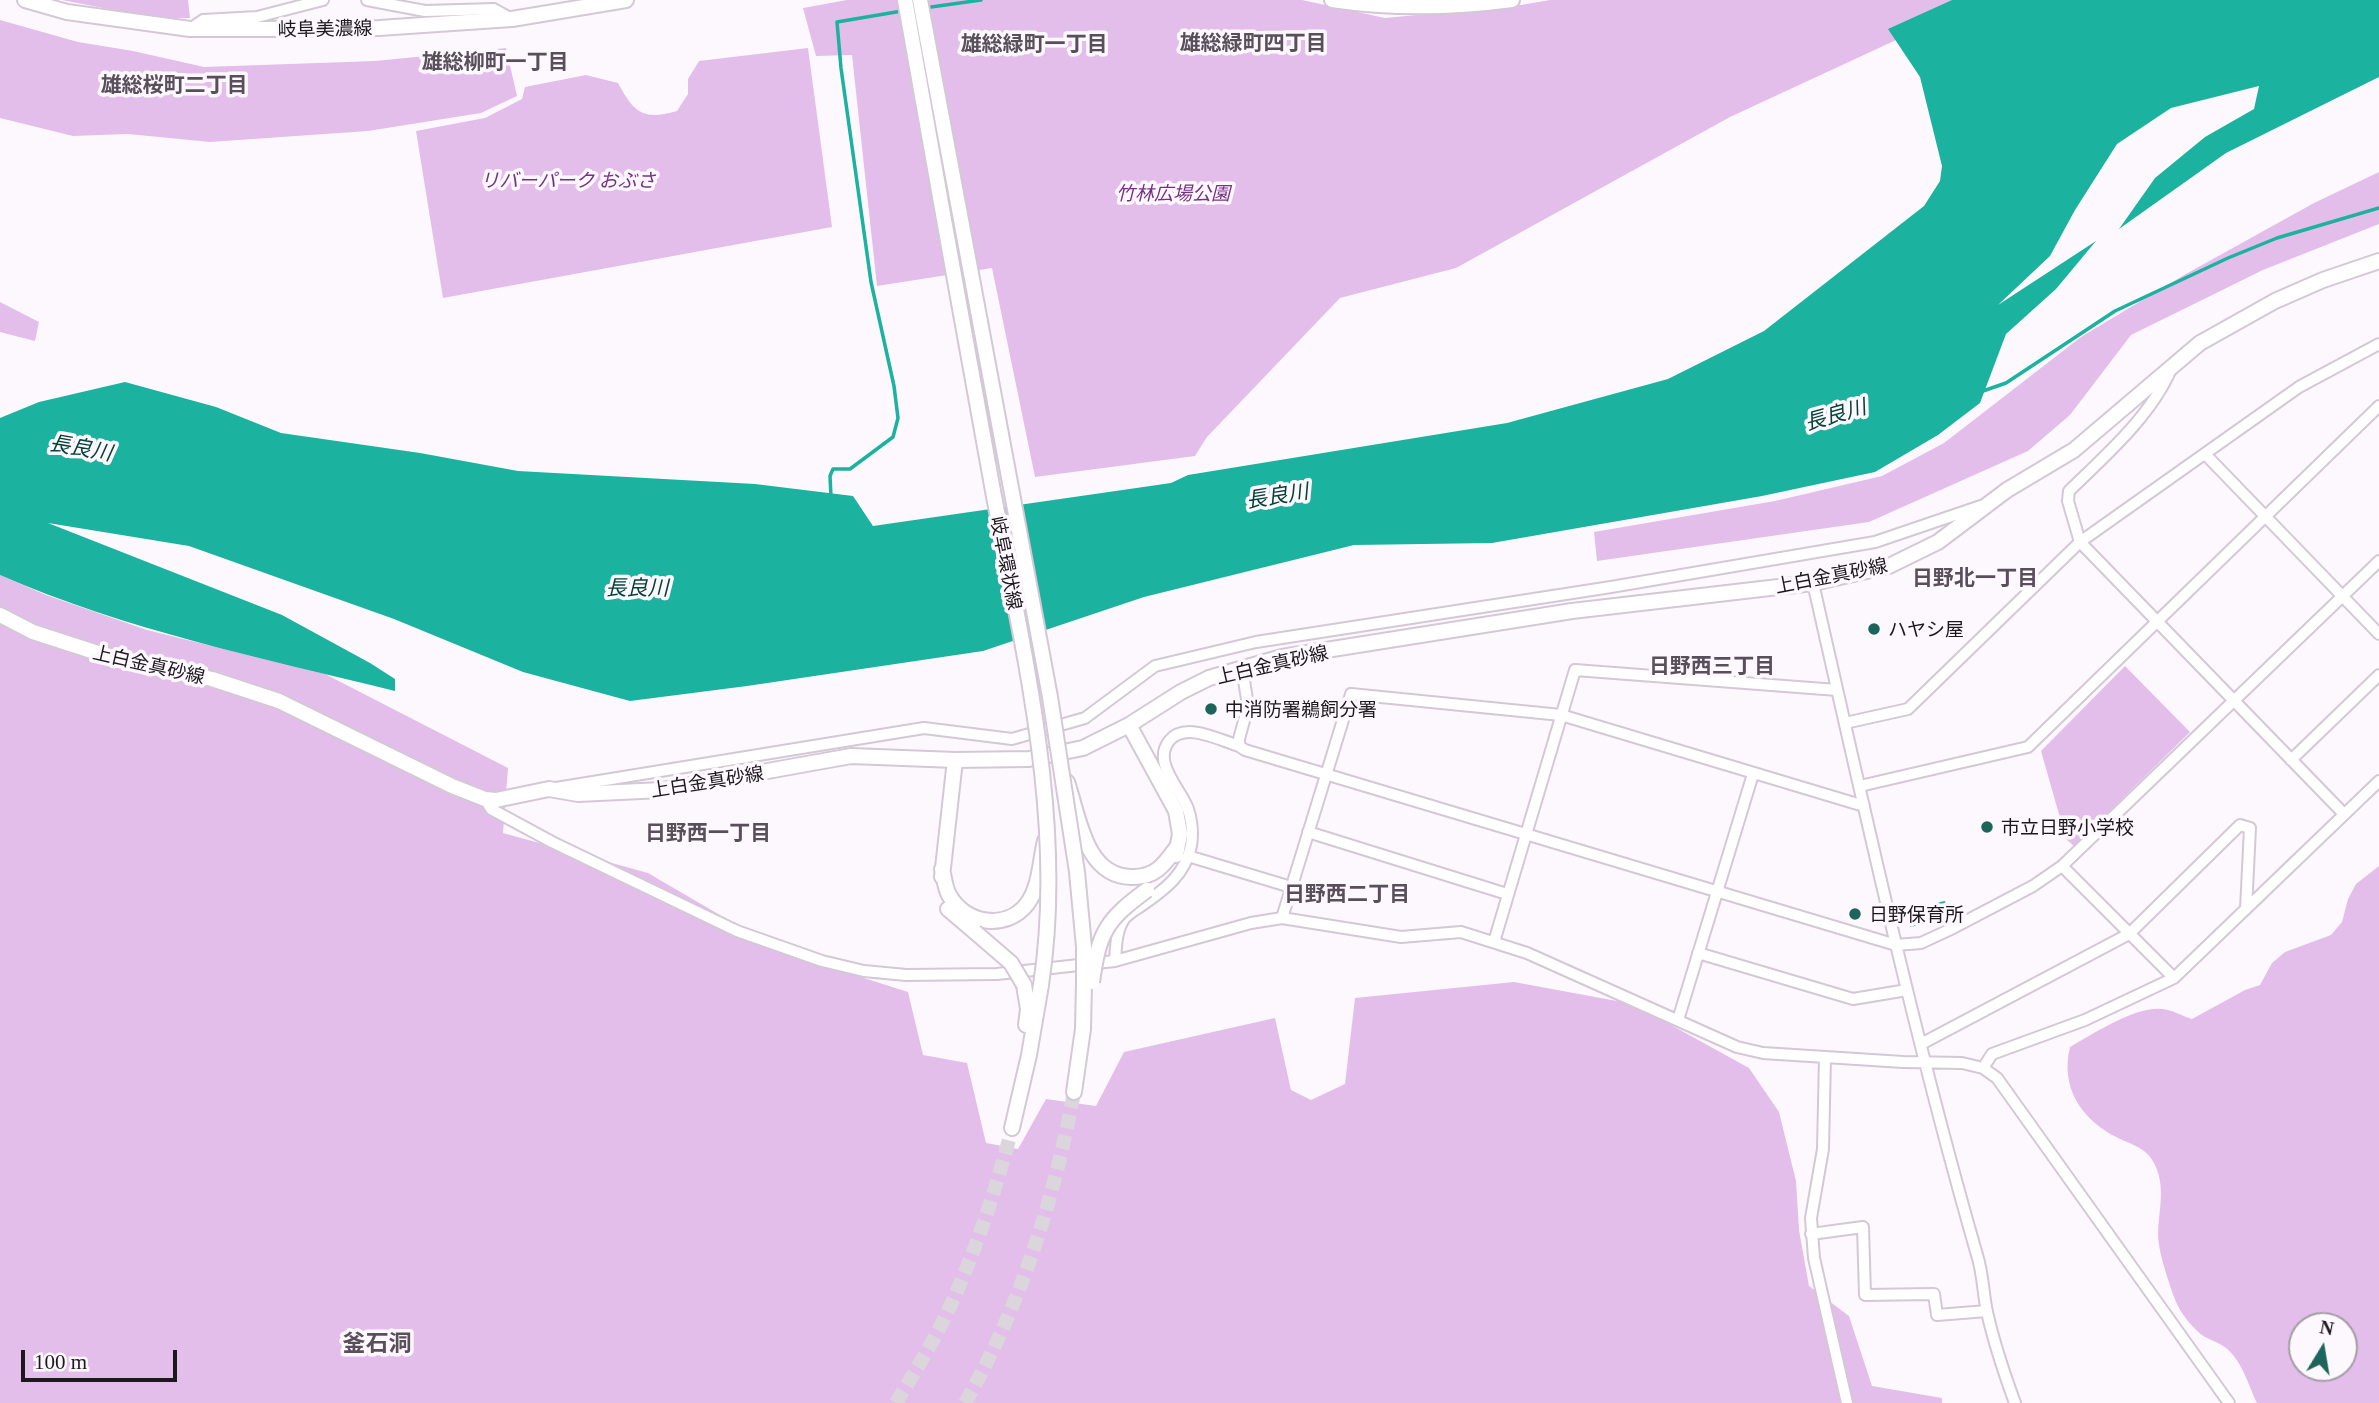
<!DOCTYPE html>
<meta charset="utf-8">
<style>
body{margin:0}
#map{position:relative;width:2379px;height:1403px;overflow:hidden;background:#fdf8fe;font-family:Georgia,serif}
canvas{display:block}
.north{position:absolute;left:2288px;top:1312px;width:70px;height:70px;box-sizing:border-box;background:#fdf8fe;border:2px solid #a39ea4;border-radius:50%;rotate:11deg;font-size:19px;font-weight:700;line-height:28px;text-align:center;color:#1d181e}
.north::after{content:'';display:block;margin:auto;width:24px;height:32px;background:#1c655a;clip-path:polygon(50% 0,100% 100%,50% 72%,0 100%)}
.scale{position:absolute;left:21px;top:1350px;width:156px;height:32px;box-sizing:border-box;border:4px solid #1d181e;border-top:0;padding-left:9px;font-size:21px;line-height:24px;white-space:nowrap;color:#1d181e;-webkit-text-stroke:5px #fdf8fe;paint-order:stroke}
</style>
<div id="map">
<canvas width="2379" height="1403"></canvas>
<div class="north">N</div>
<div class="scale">100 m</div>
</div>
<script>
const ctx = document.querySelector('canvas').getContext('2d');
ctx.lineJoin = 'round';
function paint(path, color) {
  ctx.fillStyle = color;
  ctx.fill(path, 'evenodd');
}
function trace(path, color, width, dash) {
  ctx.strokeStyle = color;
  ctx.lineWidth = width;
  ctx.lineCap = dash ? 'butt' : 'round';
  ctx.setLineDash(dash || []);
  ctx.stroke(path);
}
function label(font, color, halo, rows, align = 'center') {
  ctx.font = font + ' Georgia,"Noto Sans JP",serif';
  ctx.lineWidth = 7;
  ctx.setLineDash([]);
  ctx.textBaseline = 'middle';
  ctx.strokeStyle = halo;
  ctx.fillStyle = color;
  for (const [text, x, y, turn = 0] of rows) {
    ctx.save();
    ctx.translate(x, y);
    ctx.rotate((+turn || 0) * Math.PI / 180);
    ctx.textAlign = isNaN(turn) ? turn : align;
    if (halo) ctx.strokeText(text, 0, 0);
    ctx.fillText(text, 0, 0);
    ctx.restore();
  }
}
paint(new Path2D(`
 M62,0H188L190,18H155Z
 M847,0H1302L1385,18L1521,5L1550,0H1956L1894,41L1730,117L1456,268L1340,298L1207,437L1195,456L1035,477L992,268L877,286L852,55L816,56L803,8Z
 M0,20L78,42L133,51L204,67L375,61L506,48L517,96L481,113L368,131L210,142L128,134L73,136L0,118Z
 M808,48L832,227L443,298L416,131L485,118L522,99L525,87L586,75L618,83C634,112 642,121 677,111L688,94V79L699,61Z
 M2379,172V224L2263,270L2131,335L2070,415L2028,451L1869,522L1597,561L1594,532L1775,501L1882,476L1944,443L2081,337L2184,275L2314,203Z
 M0,302L39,322L35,341L0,332Z
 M0,575L46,595L147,630L325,674L508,768L503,833L648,873L785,953L908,992L923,1055L967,1063L986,1143L1018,1149L1046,1099L1096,1106L1124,1052L1275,1018L1291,1090L1311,1100L1345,1084L1355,998L1514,982L1633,1004L1749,1068L1779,1112L1796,1181L1799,1230L1809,1286L1849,1316L1872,1386L1942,1398V1403H0Z
 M2125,666L2190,732L2074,846L2066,839L2041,751Z
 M2379,866V1403H2257C2248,1384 2242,1361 2226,1348C2219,1342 2209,1340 2202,1335C2194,1329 2182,1315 2178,1306C2172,1294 2161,1259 2159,1245C2155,1218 2168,1193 2155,1165C2147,1148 2133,1145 2118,1138C2081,1120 2060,1087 2070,1047C2091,1035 2136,1006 2161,1009C2171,1009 2182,1016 2192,1019L2245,990L2260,985L2272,963L2285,952L2331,935L2342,922L2348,899L2356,884ZM2302,1326H2344V1368H2302Z`), '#e3beeb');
paint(new Path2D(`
 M1952,0H2379V77L2226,153L2119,229L2155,178L2205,137L2254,109L2259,86L2171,108L2117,144L2075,210L2050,256L1998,305L2096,241L2056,289L2006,334L1980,403L1938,435L1875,472L1762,496L1492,543L1354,545L1144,597L983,651L747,686L630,701L523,672L394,619L189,546L48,523L282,615L370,663L395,679V691C261,658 126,630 0,575V418L39,402L125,382L216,407L281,433L420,453L518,471L755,484L853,496L873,526L1171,483L1188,475L1507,423L1668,379L1764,331L1924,206L1940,181L1942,166L1920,77L1888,29Z
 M1945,901L1949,919L1910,927L1907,909Z`), '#1bb29f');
trace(new Path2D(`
 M924,8L981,0
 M1983,391L2006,383L2115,311L2228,258L2277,238L2379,208
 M831,497L830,476L833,469H850L893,437L898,418L894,386L871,282L841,68L837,22L902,11`), '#1bb29f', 3.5);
trace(new Path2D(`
 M896,1403C916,1370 937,1336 953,1300C978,1245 997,1186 1012,1128
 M965,1403C1020,1307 1054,1201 1074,1092`), '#dbd6dc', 14, [14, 7]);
const minor = new Path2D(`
 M367,0L425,11L494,9L512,19
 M190,29L203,20L257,17L323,0
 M2171,369C2151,416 2105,456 2069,491L2068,501L2080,542L2344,814
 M2205,454L2379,634
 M1813,583C1864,807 1913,1033 1977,1255C1983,1273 1983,1293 1987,1312C1994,1343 2004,1373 2015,1403
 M1242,667L1248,706L1239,739V746L1245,750L1896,945L1921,943L1949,930L2033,886L2062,866L2379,561
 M1845,723L1908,709L2080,542L2299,387L2379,344
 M1239,746C1219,740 1185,721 1169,741C1152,763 1181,789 1188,809C1192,821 1193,833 1191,846C1185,875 1164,890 1141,906C1135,910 1128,914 1124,919C1116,931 1116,947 1115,961L1251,923L1282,918L1401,937L1461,932L1527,953L1737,1047L1763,1053L1903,1062L1962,1063L1983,1068L1997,1078L2229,1403
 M2291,760L2379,675
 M1860,786L2028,747L2379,406
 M556,788L924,728L1012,739L1085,718L1155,666L1256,642L1611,587L1875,542L1981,506
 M485,799L491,809L552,842L737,931L822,961L864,971L906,975L997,974L1115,961
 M1308,832L1507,894
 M1188,856L1291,887
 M2062,866L2174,978
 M1282,918L1351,694L1561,715L1864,806
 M1494,942L1575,670L1837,690
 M1698,953L1853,999L1907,990
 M1678,1020L1753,774
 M1921,1044L2129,934L2240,825L2250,828L2246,909
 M1825,1057L1823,1149L1811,1218L1814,1258L1847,1403
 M1983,1068L1992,1054L2085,1020L2174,978L2379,781
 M1811,1234L1863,1227L1865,1295L1934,1294L1937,1315L1987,1311`);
const major = new Path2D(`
 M25,0L67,12L190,29H266L379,28L512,19L626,0
 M1332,0C1393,9 1451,8 1512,0
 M0,615L33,632L104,655L212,679L279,701L452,786L485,799L496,800L549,789L578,794L662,790L851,756L955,760L1029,759L1083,748L1129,725L1181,692L1209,678L1282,657L1572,611L1813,583L1889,566L1938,542L2007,490L2074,450L2200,343L2275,301L2323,280L2379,261
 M1129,725L1176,811L1180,834L1176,855
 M1067,782C1079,817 1085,876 1131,877C1155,878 1164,865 1177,847
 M942,869C944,877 945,888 949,895C965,924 1006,931 1027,904C1040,887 1040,861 1045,841
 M942,877L955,760
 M948,909L975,932
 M1024,985L1028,1009L1026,1025
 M1074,1092L1083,1029L1084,983
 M1012,1128L1029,1055L1041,985`);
trace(minor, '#d4c8d6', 14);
trace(major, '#d4c8d6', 18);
trace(minor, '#fff', 10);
trace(major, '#fff', 14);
const majorBridge = new Path2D(`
 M905,0C934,164 963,327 993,491C1023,651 1066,822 1041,985
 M920,0L1050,697L1077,872L1084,947V983
 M975,932L1011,963L1024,985
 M1092,982C1099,932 1106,920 1147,890`);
trace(majorBridge, '#d4c8d6', 18, []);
trace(majorBridge, '#fff', 14);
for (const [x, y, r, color] of [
 [1874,629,7,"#1c655a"],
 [1211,709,7,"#1c655a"],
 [1987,827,7,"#1c655a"],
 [1855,914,7,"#1c655a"]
]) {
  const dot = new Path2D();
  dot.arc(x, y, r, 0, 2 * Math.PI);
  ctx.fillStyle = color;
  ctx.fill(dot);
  trace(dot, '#fdf8fe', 2.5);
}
label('19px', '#1d181e', '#fdf8fe', [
 ["岐阜美濃線",325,28,-1],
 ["岐阜環状線",1007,563,79],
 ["上白金真砂線",1831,575,-11],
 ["上白金真砂線",149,664,13],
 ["上白金真砂線",1272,664,-13],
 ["上白金真砂線",707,781,-9]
]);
label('italic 19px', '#762f84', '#fdf8fe', [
 ["リバーパーク おぶさ",568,180],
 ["竹林広場公園",1173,193]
]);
label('19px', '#1d181e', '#fdf8fe', [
 ["ハヤシ屋",1888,629],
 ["中消防署鵜飼分署",1225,709],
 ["市立日野小学校",2001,827],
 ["日野保育所",1869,914]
], 'left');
label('bold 21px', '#594f5b', '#fdf8fe', [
 ["雄総緑町四丁目",1253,42],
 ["雄総緑町一丁目",1034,43],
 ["雄総柳町一丁目",495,61],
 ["雄総桜町二丁目",174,84],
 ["日野北一丁目",1975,577],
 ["日野西三丁目",1712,665],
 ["日野西一丁目",708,832],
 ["日野西二丁目",1347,893]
]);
label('italic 21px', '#04423a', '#fdf8fe', [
 ["長良川",1835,414,-16],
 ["長良川",81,447,10],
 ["長良川",1277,495,-9],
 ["長良川",637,587]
]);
label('bold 23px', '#594f5b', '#fdf8fe', [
 ["釜石洞",377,1342]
]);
</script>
